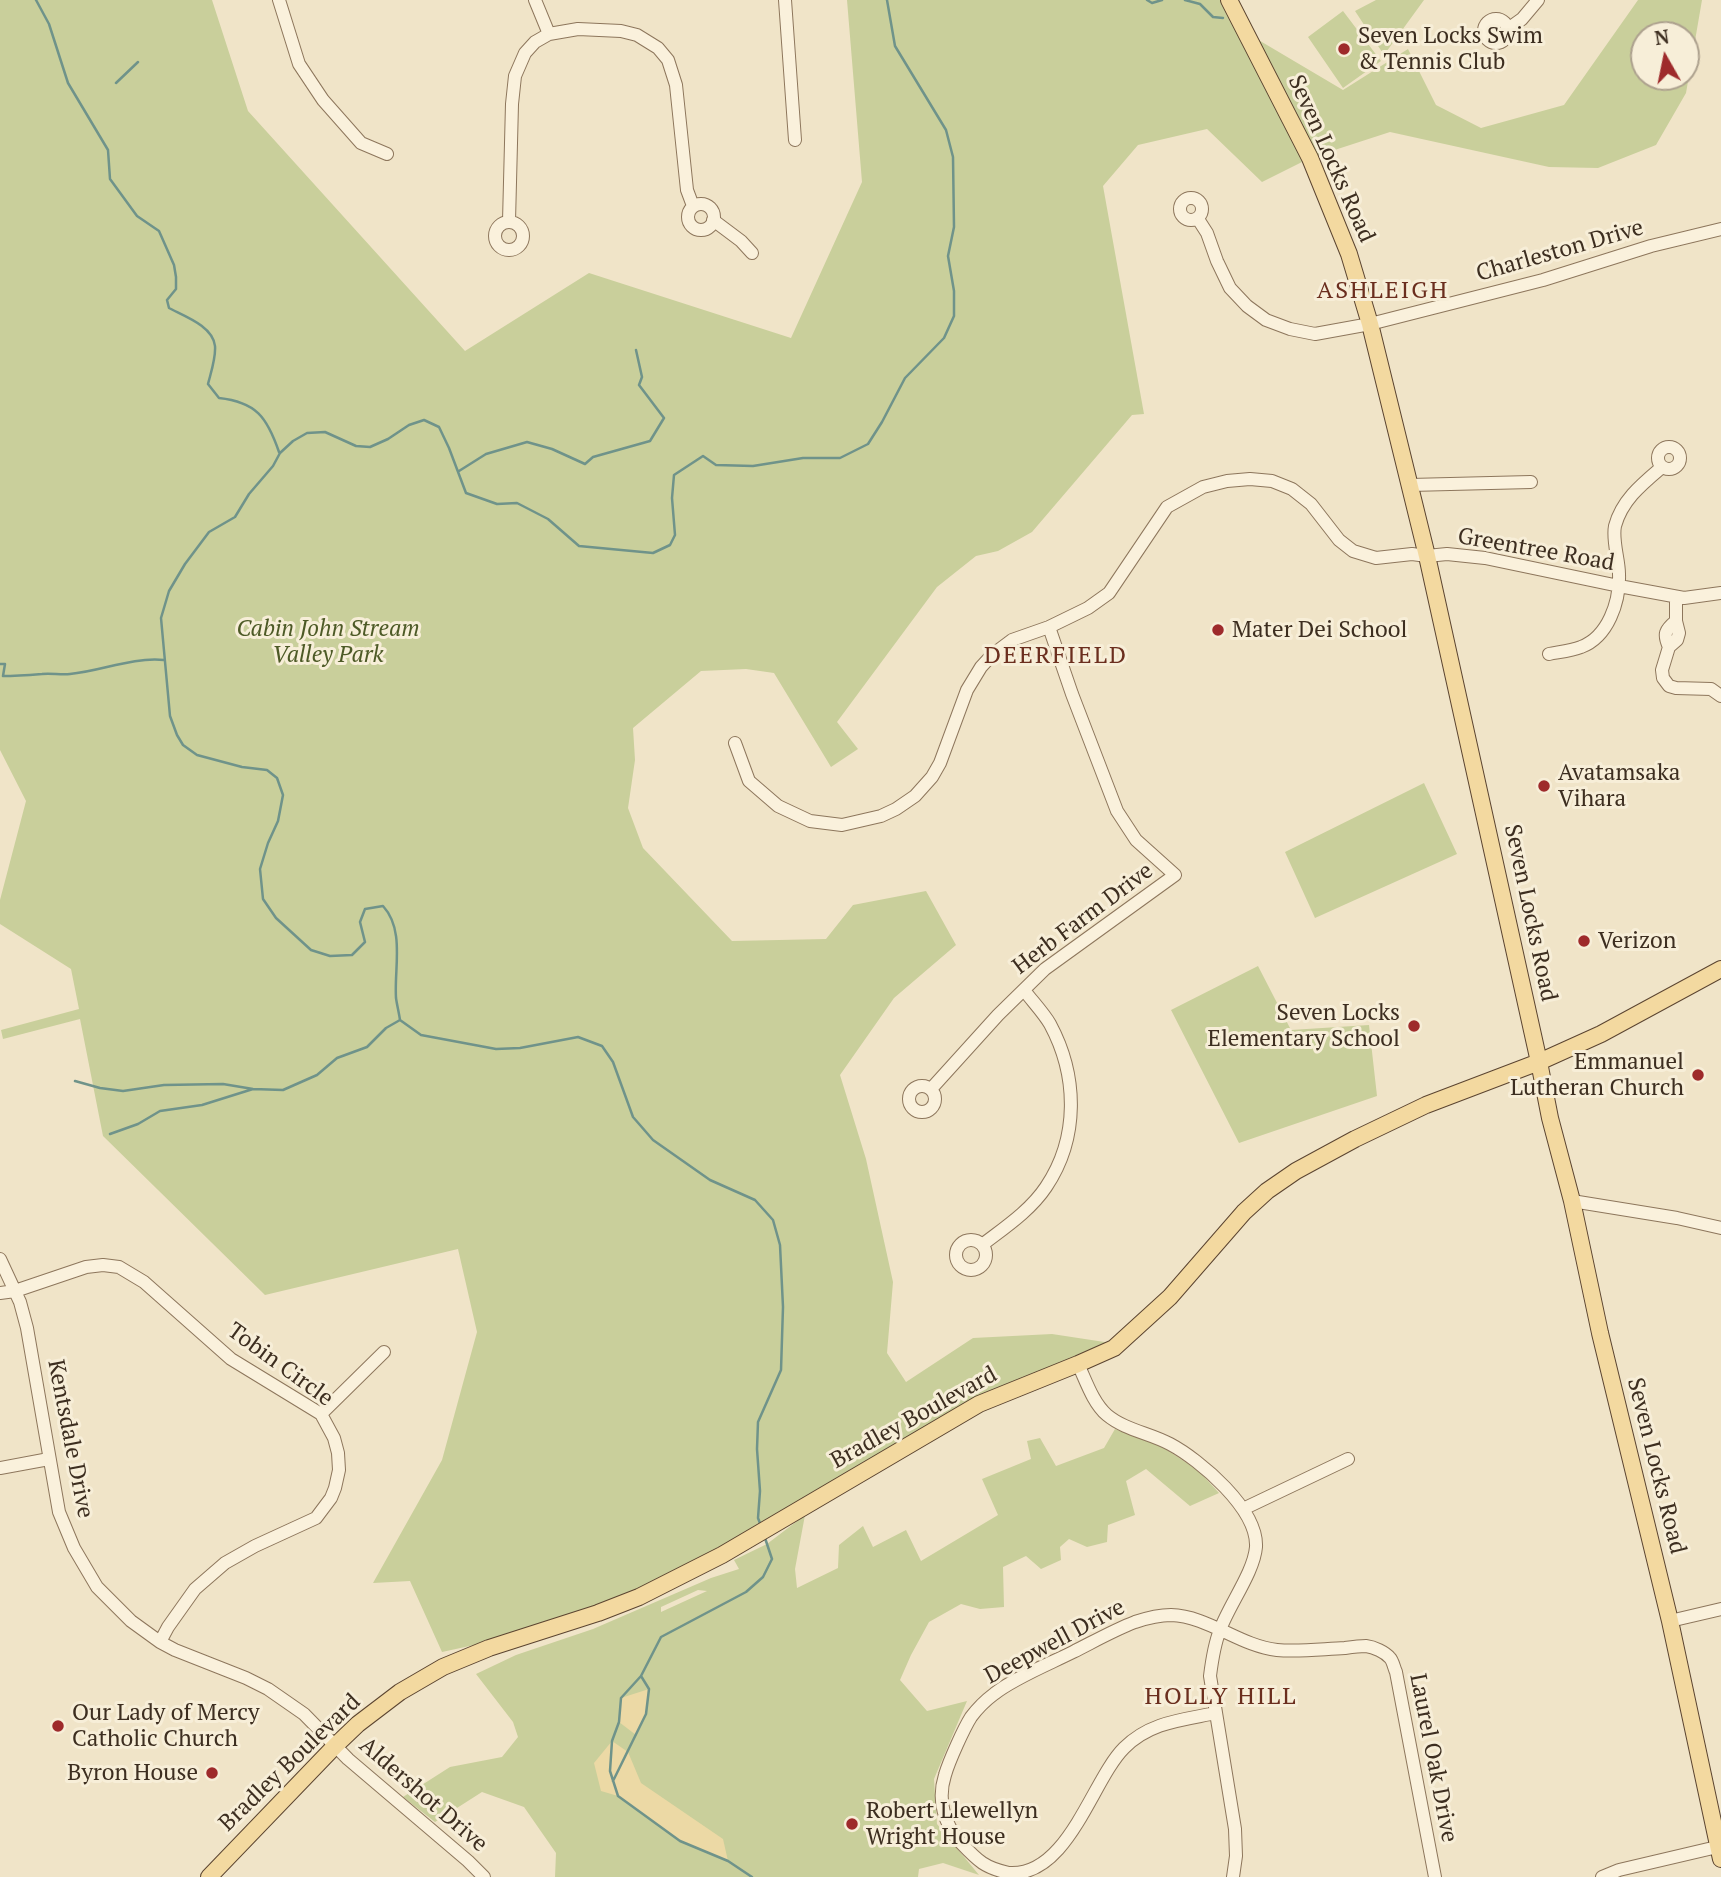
<!DOCTYPE html>
<style>
body{margin:0}
#map{position:relative;width:1721px;height:1877px;overflow:hidden;background:#f0e4c8;font-family:"PT Serif",serif}
canvas{display:block}
.north{position:absolute;left:1630px;top:21px;width:70px;height:70px;box-sizing:border-box;background:#f7eed8;border:2px solid #ada18e;border-radius:50%;rotate:351deg;font-size:19px;font-weight:700;line-height:28px;text-align:center;color:#3d2e20}
.north::after{content:'';display:block;margin:auto;width:24px;height:32px;background:#9e2a2b;clip-path:polygon(50% 0,100% 100%,50% 72%,0 100%)}
</style>
<div id="map">
<canvas width="1721" height="1877"></canvas>
<div class="north">N</div>
</div>
<script>
const ctx = document.querySelector('canvas').getContext('2d');
ctx.lineJoin = 'round';
function paint(path, color) {
  ctx.fillStyle = color;
  ctx.fill(path, 'evenodd');
}
function trace(path, color, width, dash) {
  ctx.strokeStyle = color;
  ctx.lineWidth = width;
  ctx.lineCap = dash ? 'butt' : 'round';
  ctx.setLineDash(dash || []);
  ctx.stroke(path);
}
function label(font, color, halo, rows, align = 'center') {
  ctx.font = font + ' "PT Serif",serif';
  ctx.lineWidth = 6;
  ctx.setLineDash([]);
  ctx.textBaseline = 'middle';
  ctx.strokeStyle = halo;
  ctx.fillStyle = color;
  for (const [text, x, y, turn = 0] of rows) {
    ctx.save();
    ctx.translate(x, y);
    ctx.rotate((+turn || 0) * Math.PI / 180);
    ctx.textAlign = isNaN(turn) ? turn : align;
    if (halo) ctx.strokeText(text, 0, 0);
    ctx.fillText(text, 0, 0);
    ctx.restore();
  }
}
paint(new Path2D(`
 M0,0H212L248,111L465,351L589,273L791,338L862,182L847,0H1229L1245,32L1343,90L1408,49L1436,105L1481,128L1564,105L1638,0H1702L1686,93L1656,145L1598,168L1549,167L1390,132L1310,158L1262,182L1207,129L1138,145L1103,186L1144,414L1132,415L1032,532L998,551L976,556L937,587L837,722L858,749L831,767L774,673L746,669L701,671L633,728L635,760L628,808L643,848L732,941L826,939L853,905L926,891L956,945L894,998L840,1075L866,1159L893,1282L887,1353L906,1382L973,1338L1052,1334L1111,1343L1010,1386L755,1536L548,1629L442,1652L410,1581L373,1583L442,1460L477,1332L458,1249L265,1295L103,1136L80,1019L3,1039L1,1030L79,1009L71,969L0,924V900L26,801L0,750ZM1644,35H1686V77H1644Z
 M1376,0H1424L1384,55L1355,11Z
 M1343,11L1381,61L1343,88L1308,37Z
 M1424,783L1457,854L1315,918L1285,852Z
 M1258,966L1291,1030L1369,1025L1377,1096L1239,1143L1171,1010Z
 M1115,1429L1161,1446L1199,1471L1219,1493L1190,1506L1146,1469L1126,1481L1135,1515L1108,1525L1107,1542L1087,1547L1069,1539L1060,1547L1061,1560L1041,1569L1026,1556L1003,1567L1004,1607L980,1609L961,1604L929,1622L911,1655L900,1680L927,1711L967,1701L934,1779L937,1824L979,1875L943,1863L919,1869L918,1877H555L556,1853L524,1807L482,1792L435,1822L403,1797L450,1767L502,1757L518,1737L513,1722L476,1674L516,1655L593,1629L711,1578L739,1569L734,1560L767,1544L805,1515L795,1569L797,1588L838,1568L839,1545L863,1526L873,1547L906,1530L921,1561L998,1515L982,1479L1031,1459L1027,1441L1040,1438L1056,1466L1104,1448ZM698,1590L707,1591L661,1612V1607Z`), '#c9cf9b');
paint(new Path2D(`
 M649,1689L646,1714L636,1735L619,1722L621,1698Z
 M612,1741L628,1752L641,1783L723,1839L728,1861L680,1841L618,1796L601,1791L594,1763Z`), '#ecd9a5');
trace(new Path2D(`
 M36,0L49,24L68,83L108,150L110,179L137,216L159,231L174,265L176,277V289L167,300L169,308C184,316 213,326 215,346C216,358 211,372 208,384L219,398C256,402 267,417 279,452
 M1147,0L1152,3L1162,0
 M1185,0L1200,4L1213,17L1223,18
 M116,83L138,62
 M459,471L486,454L527,442L552,449L585,464L593,457L650,441L664,418L639,385L642,377L636,350
 M0,664H5L3,676C16,676 29,675 42,674C51,673 61,675 70,674C102,671 131,657 164,660
 M75,1081L100,1088L123,1091L164,1085L223,1084L253,1089L283,1090L317,1075L337,1058L367,1047L386,1028L400,1020
 M110,1134L138,1124L160,1111L202,1105L253,1089
 M761,1526L758,1518L760,1491L757,1449L758,1422L781,1370L783,1307L780,1245L773,1220L755,1200L710,1180L653,1140L633,1117L613,1062L602,1046L578,1037L520,1048L496,1049L421,1035L400,1020C399,1013 397,1005 396,998C394,968 405,930 383,906L365,909L360,922L365,942L352,955L330,956L311,950L276,918L263,899L260,869L268,843L278,821L283,795L277,778L267,770L242,767L197,755L183,745L177,735L170,716L161,618L169,591L185,564L209,532L235,517L249,494L273,466L280,453L293,441L307,433L325,432L356,446L370,447L388,439L409,425L424,420L439,427L449,448L466,493L497,504L517,503L548,519L579,546L653,553L670,545L675,535L672,498L674,475L703,456L716,465L753,466L803,458H840L868,444L882,422L905,378L944,338L954,316V291L948,256L954,227L953,157L946,130L895,46L887,0
 M613,1781L646,1714L649,1689L641,1676
 M752,1877L728,1861L680,1841L618,1796L610,1771L612,1741L619,1722L621,1698L641,1676L661,1637L746,1592L763,1577L772,1559L764,1535`), '#6f938a', 2.5);
const minor = new Path2D(`
 M279,0L299,64L323,100L361,143L387,154
 M535,0L549,34
 M785,0L795,140
 M1484 31a12 12 0 1 1 24 0a12 12 0 1 1-24 0Z
 M1508,29L1522,19L1538,0
 M1180 209a11 11 0 1 1 22 0a11 11 0 1 1-22 0Z
 M688 217a13 13 0 1 1 26 0a13 13 0 1 1-26 0Z
 M1198,219L1207,233L1217,261L1230,288L1247,306L1266,320L1290,329L1315,334L1370,324L1543,280L1651,246L1721,229
 M713,220L741,241L752,253
 M509,221L512,104L515,76L525,53L535,42L549,34L578,29L621,31L637,35L658,48L668,60L676,85L687,190L693,206
 M495 236a14 14 0 1 1 28 0a14 14 0 1 1-28 0Z
 M1658 458a11 11 0 1 1 22 0a11 11 0 1 1-22 0Z
 M1410,485L1531,482
 M1676,597V621L1679,633L1677,640L1669,647L1662,670L1663,678L1669,686L1676,688L1711,689L1721,696
 M1669,647C1663,634 1665,630 1676,621
 M1549,654C1559,652 1571,651 1581,647C1608,637 1620,602 1619,574C1619,559 1612,541 1615,526C1622,500 1642,484 1662,467
 M735,743L749,781L778,806L810,821L842,825L881,816L896,809L915,796L932,777L940,763L967,690L981,667L992,655L1012,640L1049,627L1088,608L1109,593L1167,507L1203,487L1227,481L1250,479L1272,481L1292,489L1311,504L1339,540L1353,551L1376,558L1412,554L1427,556L1447,554L1485,558L1619,586L1684,598L1721,593
 M909 1099a13 13 0 1 1 26 0a13 13 0 1 1-26 0Z
 M931,1089L998,1015L1045,969L1175,875L1136,840L1117,811L1072,694L1049,627
 M1572,1201L1677,1218L1721,1228
 M956 1255a15 15 0 1 1 30 0a15 15 0 1 1-30 0Z
 M982,1245C1004,1228 1030,1211 1046,1187C1079,1138 1078,1076 1050,1024C1043,1012 1032,1001 1024,990
 M0,1259L20,1302L27,1328L59,1512L74,1548L97,1587L131,1621L160,1642L175,1650L246,1678L268,1689L304,1714L348,1759L468,1861L484,1877
 M0,1293L15,1291L86,1267L103,1265L119,1267L144,1282L231,1359L321,1414L334,1438L338,1453L339,1470L335,1488L331,1498L316,1518L255,1546L225,1563L195,1589L168,1627L160,1642
 M1078,1364C1086,1381 1093,1403 1107,1415C1125,1430 1150,1433 1170,1444C1200,1460 1258,1509 1256,1547C1254,1572 1229,1605 1220,1630C1214,1645 1212,1660 1210,1676L1235,1829L1236,1856L1233,1877
 M321,1414L384,1352
 M0,1468L49,1459
 M1243,1509L1348,1459
 M1670,1621L1721,1609
 M1216,1713C1182,1720 1150,1722 1124,1748C1092,1780 1068,1877 1009,1873C985,1868 978,1861 961,1843C944,1824 937,1800 945,1775C949,1761 964,1728 971,1717C977,1709 986,1700 994,1694C1014,1678 1049,1664 1073,1652C1093,1642 1114,1630 1135,1622C1147,1618 1159,1615 1171,1615C1208,1616 1240,1646 1277,1650C1299,1652 1322,1649 1345,1648C1352,1647 1360,1646 1366,1646C1374,1647 1385,1652 1390,1658C1393,1661 1394,1668 1396,1672L1435,1877
 M1602,1877L1619,1870L1721,1846`);
const major = new Path2D(`
 M1229,0L1310,158L1349,254L1370,324L1427,556L1539,1062L1550,1118L1572,1201L1600,1333L1670,1621L1721,1859
 M209,1877L336,1745L358,1724L400,1692L443,1667L489,1648L598,1613L639,1597L722,1555L979,1404L1078,1364L1114,1348L1170,1297L1244,1212L1267,1191L1296,1171L1355,1139L1426,1105L1539,1062L1601,1034L1721,969`);
trace(minor, '#8d765c', 14);
trace(major, '#5b4430', 18);
trace(minor, '#faf1dc', 12);
trace(major, '#f3d9a0', 16);
for (const [x, y, r, color] of [
 [1344,49,7,"#9e2a2b"],
 [1218,630,7,"#9e2a2b"],
 [1544,786,7,"#9e2a2b"],
 [1584,941,7,"#9e2a2b"],
 [1414,1026,7,"#9e2a2b"],
 [1698,1075,7,"#9e2a2b"],
 [58,1726,7,"#9e2a2b"],
 [212,1773,7,"#9e2a2b"],
 [852,1824,7,"#9e2a2b"]
]) {
  const dot = new Path2D();
  dot.arc(x, y, r, 0, 2 * Math.PI);
  ctx.fillStyle = color;
  ctx.fill(dot);
  trace(dot, '#f7eed8', 2.5);
}
label('23px', '#3d2e20', '#f7eed8', [
 ["Seven Locks Swim",1358,36],
 ["& Tennis Club",1358,62],
 ["Mater Dei School",1232,630],
 ["Avatamsaka",1558,773],
 ["Vihara",1558,799],
 ["Verizon",1598,941],
 ["Seven Locks",1400,1013,"right"],
 ["Elementary School",1400,1039,"right"],
 ["Emmanuel",1684,1062,"right"],
 ["Lutheran Church",1684,1088,"right"],
 ["Our Lady of Mercy",72,1713],
 ["Catholic Church",72,1739],
 ["Byron House",198,1773,"right"],
 ["Robert Llewellyn",866,1811],
 ["Wright House",866,1837]
], 'left');
label('23px', '#3d2e20', '#f7eed8', [
 ["Seven Locks Road",1331,159,66],
 ["Charleston Drive",1560,251,-16],
 ["Greentree Road",1536,550,10],
 ["Seven Locks Road",1530,913,78],
 ["Herb Farm Drive",1083,919,-37],
 ["Tobin Circle",280,1365,36],
 ["Bradley Boulevard",914,1418,-29],
 ["Kentsdale Drive",70,1439,79],
 ["Seven Locks Road",1656,1466,76],
 ["Deepwell Drive",1055,1642,-28],
 ["Laurel Oak Drive",1433,1758,79],
 ["Bradley Boulevard",290,1763,-44],
 ["Aldershot Drive",423,1795,41]
]);
label('italic 23px', '#4d5a26', '#f7eed8', [
 ["Cabin John Stream",328,629],
 ["Valley Park",328,655]
]);
ctx.letterSpacing = '2px';
label('24px', '#6b2e1e', '#f7eed8', [
 ["ASHLEIGH",1383,291],
 ["DEERFIELD",1056,656],
 ["HOLLY HILL",1221,1697]
]);
ctx.letterSpacing = '0px';
</script>
